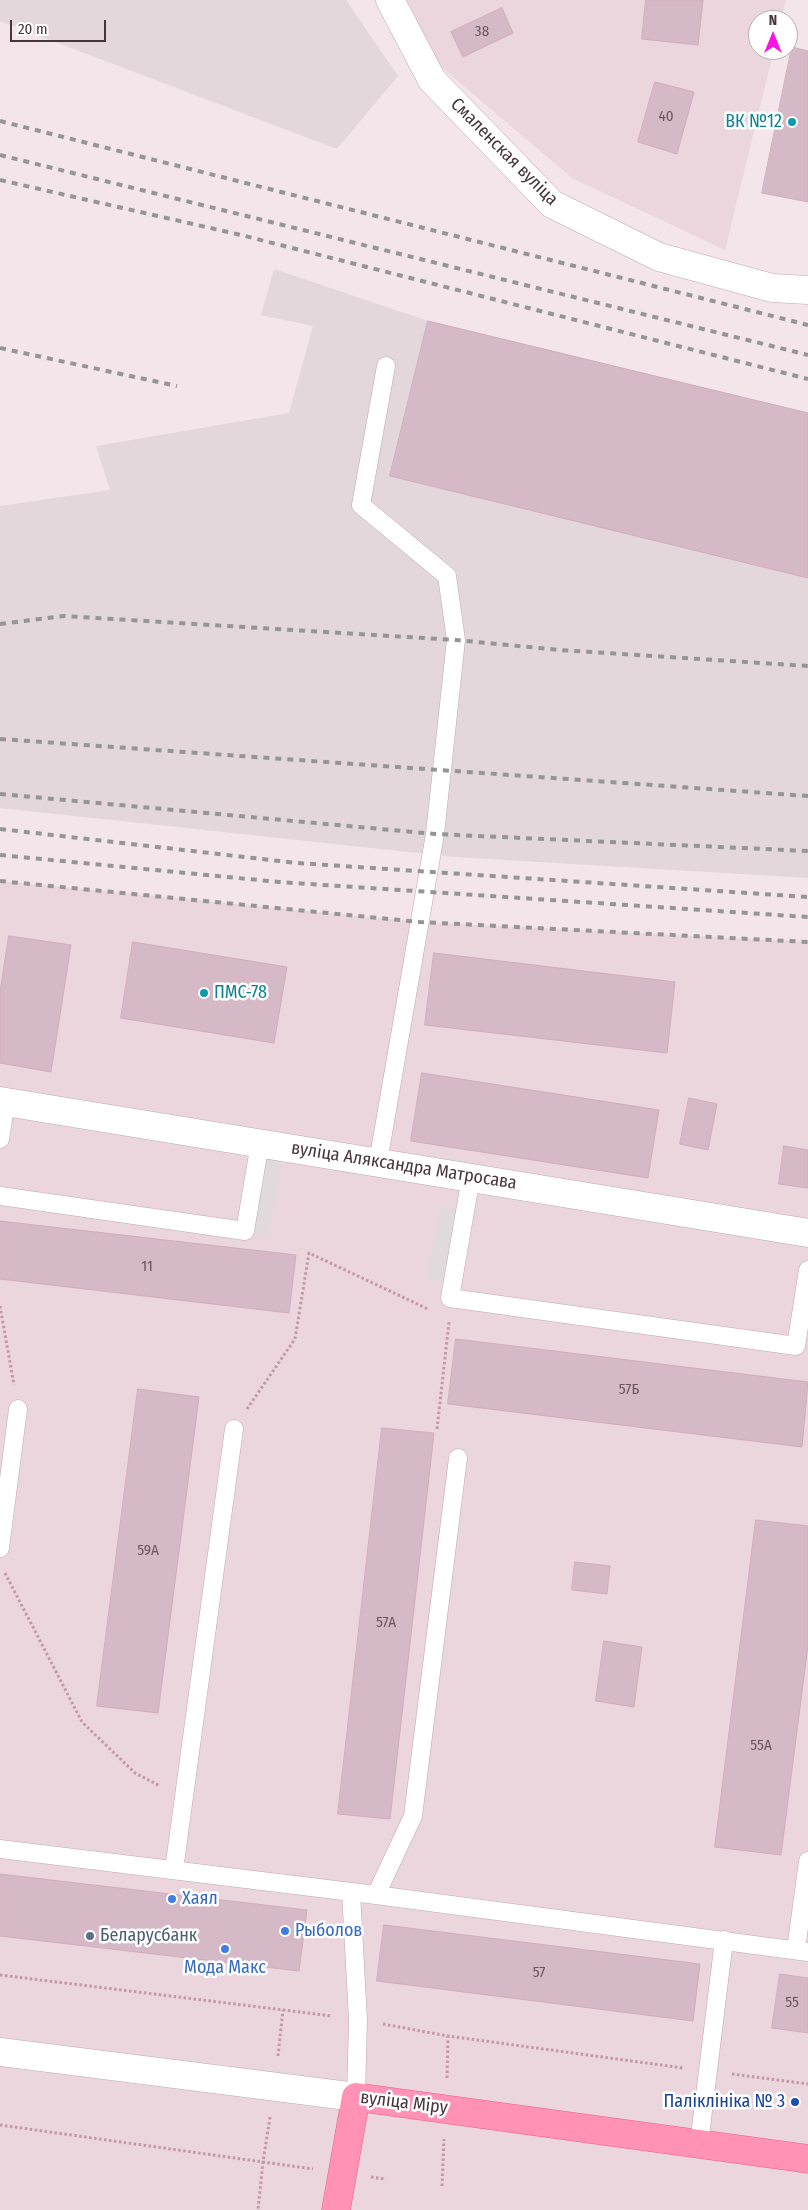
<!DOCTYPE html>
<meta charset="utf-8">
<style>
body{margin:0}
#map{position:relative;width:808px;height:2210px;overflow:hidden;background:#f4e5ea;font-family:"Fira Sans Condensed",sans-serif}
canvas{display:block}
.north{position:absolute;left:748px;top:10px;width:50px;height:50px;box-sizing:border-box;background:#fff;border:1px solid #b5aeb1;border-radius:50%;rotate:0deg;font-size:14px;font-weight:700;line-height:20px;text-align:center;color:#47343c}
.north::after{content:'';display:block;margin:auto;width:18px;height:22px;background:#ff10e3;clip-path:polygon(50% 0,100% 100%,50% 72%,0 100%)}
.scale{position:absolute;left:10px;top:20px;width:96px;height:22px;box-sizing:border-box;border:2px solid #47343c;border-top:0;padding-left:6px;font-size:15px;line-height:18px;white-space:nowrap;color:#47343c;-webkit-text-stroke:4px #fff;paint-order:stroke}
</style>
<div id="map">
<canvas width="808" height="2210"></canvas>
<div class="north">N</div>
<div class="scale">20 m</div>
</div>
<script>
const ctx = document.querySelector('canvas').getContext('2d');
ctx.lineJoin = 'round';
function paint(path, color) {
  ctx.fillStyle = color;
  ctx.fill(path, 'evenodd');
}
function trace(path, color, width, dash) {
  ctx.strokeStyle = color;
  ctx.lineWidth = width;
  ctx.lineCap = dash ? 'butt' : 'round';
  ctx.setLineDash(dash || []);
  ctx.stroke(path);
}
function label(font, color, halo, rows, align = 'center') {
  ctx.font = font + ' "Fira Sans Condensed",sans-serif';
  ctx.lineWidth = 5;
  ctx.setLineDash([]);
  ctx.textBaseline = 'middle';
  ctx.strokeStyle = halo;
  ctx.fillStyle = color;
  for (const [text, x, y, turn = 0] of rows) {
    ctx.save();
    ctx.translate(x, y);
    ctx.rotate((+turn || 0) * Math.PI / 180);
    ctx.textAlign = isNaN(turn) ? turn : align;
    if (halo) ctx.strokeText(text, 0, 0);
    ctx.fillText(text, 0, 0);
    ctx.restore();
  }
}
paint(new Path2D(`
 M407,0H786L781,20H758V50H774L725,250L572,178L440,66Z
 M0,881L420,922L808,942V2210H0Z`), '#ecd6de');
paint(new Path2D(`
 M0,0H346L398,76L337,149L0,21Z
 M274,269L428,321L808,413V878L455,857L0,808V506L110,490L96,446L289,413L313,326L261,315Z`), '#e3d7dc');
paint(new Path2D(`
 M258,1158L282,1162L269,1236L245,1231Z
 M440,1208L465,1213L453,1285L426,1279Z`), '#e1dadd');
const building = new Path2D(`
 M646,0H703L698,45L642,39Z
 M502,8L513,33L463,57L451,32Z
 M792,47L808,51V202L762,193Z
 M655,82L694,92L677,154L638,142Z
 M428,321L808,413V578L390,476Z
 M9,936L71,945L51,1072L0,1063V992Z
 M133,942L287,967L274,1043L121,1018Z
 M434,953L675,982L667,1053L425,1025Z
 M422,1073L659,1110L648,1178L411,1141Z
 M689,1098L717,1104L708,1150L680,1144Z
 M784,1146L808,1150V1188L779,1184Z
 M0,1221L296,1255L289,1313L0,1279Z
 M456,1339L808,1382L802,1447L448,1404Z
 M138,1389L199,1397L158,1713L97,1706Z
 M382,1428L434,1433L390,1819L338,1814Z
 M756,1520L808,1526V1645L781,1855L715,1847Z
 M575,1562L610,1566L607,1594L572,1590Z
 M604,1641L642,1647L634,1707L596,1701Z
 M0,1874L307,1910L299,1971L0,1936Z
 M384,1925L700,1964L693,2021L377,1981Z
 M780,1974L808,1978V2033L772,2028Z`);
paint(building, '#d6b9c6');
trace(building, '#d1acbc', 1);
const service = new Path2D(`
 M0,1139L6,1101
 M378,1162L435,834L456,640L447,576L361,505L386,366
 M471,1177L450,1298L796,1346L808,1270
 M0,1196L245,1231L260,1143
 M0,1548L18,1409
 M0,1849L376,1895L808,1952
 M174,1870L234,1429
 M351,1892L358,2020L356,2097
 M376,1895L413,1816L458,1458
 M796,1950L808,1861
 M699,2144L724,1940`);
const minor = new Path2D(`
 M390,0L432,80L552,204L659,257L772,288L808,290
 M0,1101L808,1233`);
const tertiary = new Path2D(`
 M0,2052L356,2097`);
const primary = new Path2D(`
 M336,2210L356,2097L808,2159`);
trace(service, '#c0a7b0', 19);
trace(minor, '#c0a7b0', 29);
trace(tertiary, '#c0a7b0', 29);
trace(primary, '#ec5a8b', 29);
trace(new Path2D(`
 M0,1306L14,1385
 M247,1409L295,1339L309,1253L428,1309
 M437,1429L449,1322
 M5,1573L82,1722L135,1773L160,1786
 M0,1975L332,2016
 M383,2024L448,2036L683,2068
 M278,2056L283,2010
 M732,2074L808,2084
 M447,2078L448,2036
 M270,2117L263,2162L313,2169
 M0,2125L263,2162L258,2210
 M371,2177L386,2179
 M442,2186L444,2139`), '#c397a8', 3, [2.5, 2.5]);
trace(service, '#fff', 18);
trace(minor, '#fff', 28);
trace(tertiary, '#fff', 28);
trace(primary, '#ff92b5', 28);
trace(new Path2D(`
 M0,121L808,325
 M0,155L808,355
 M0,180L241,235L808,379
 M0,348L177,386
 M0,624L64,616L456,640L560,650L808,666
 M0,739L808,796
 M0,794L435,834L808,851
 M0,829L297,863L808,897
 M0,855L279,882L808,917
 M0,881L420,922L808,942`), '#959595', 4, [6, 6]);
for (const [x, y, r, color] of [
 [792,122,5,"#0f9aa8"],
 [204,993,5,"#0f9aa8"],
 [172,1899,5,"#3f7fe0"],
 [285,1931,5,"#3f7fe0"],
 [90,1936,5,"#5c6f8a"],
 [225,1949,5,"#3f7fe0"],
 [795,2102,5,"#1a4fb4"]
]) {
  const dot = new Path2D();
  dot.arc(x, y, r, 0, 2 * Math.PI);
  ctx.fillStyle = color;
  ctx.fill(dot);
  trace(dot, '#fff', 2);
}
label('15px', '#6b555e', null, [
 ["38",482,32],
 ["40",666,117],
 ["11",147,1267],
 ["57Б",629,1390],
 ["59А",148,1551],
 ["57А",386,1623],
 ["55А",761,1746],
 ["57",539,1973],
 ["55",792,2003]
]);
label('18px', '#0d838f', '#fff', [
 ["ВК №12",782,122],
 ["ПМС-78",214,993,"left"]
], 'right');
label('18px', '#47343c', '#fff', [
 ["Смаленская вуліца",504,152,45],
 ["вуліца Аляксандра Матросава",404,1166,9],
 ["вуліца Міру",404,2103,7]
]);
label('18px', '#366cbe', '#fff', [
 ["Хаял",182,1899],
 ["Рыболов",295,1931],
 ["Мода Макс",225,1968,"center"]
], 'left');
label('18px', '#4e5e75', '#fff', [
 ["Беларусбанк",100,1936]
], 'left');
label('18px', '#164399', '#fff', [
 ["Паліклініка № 3",785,2102]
], 'right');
</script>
